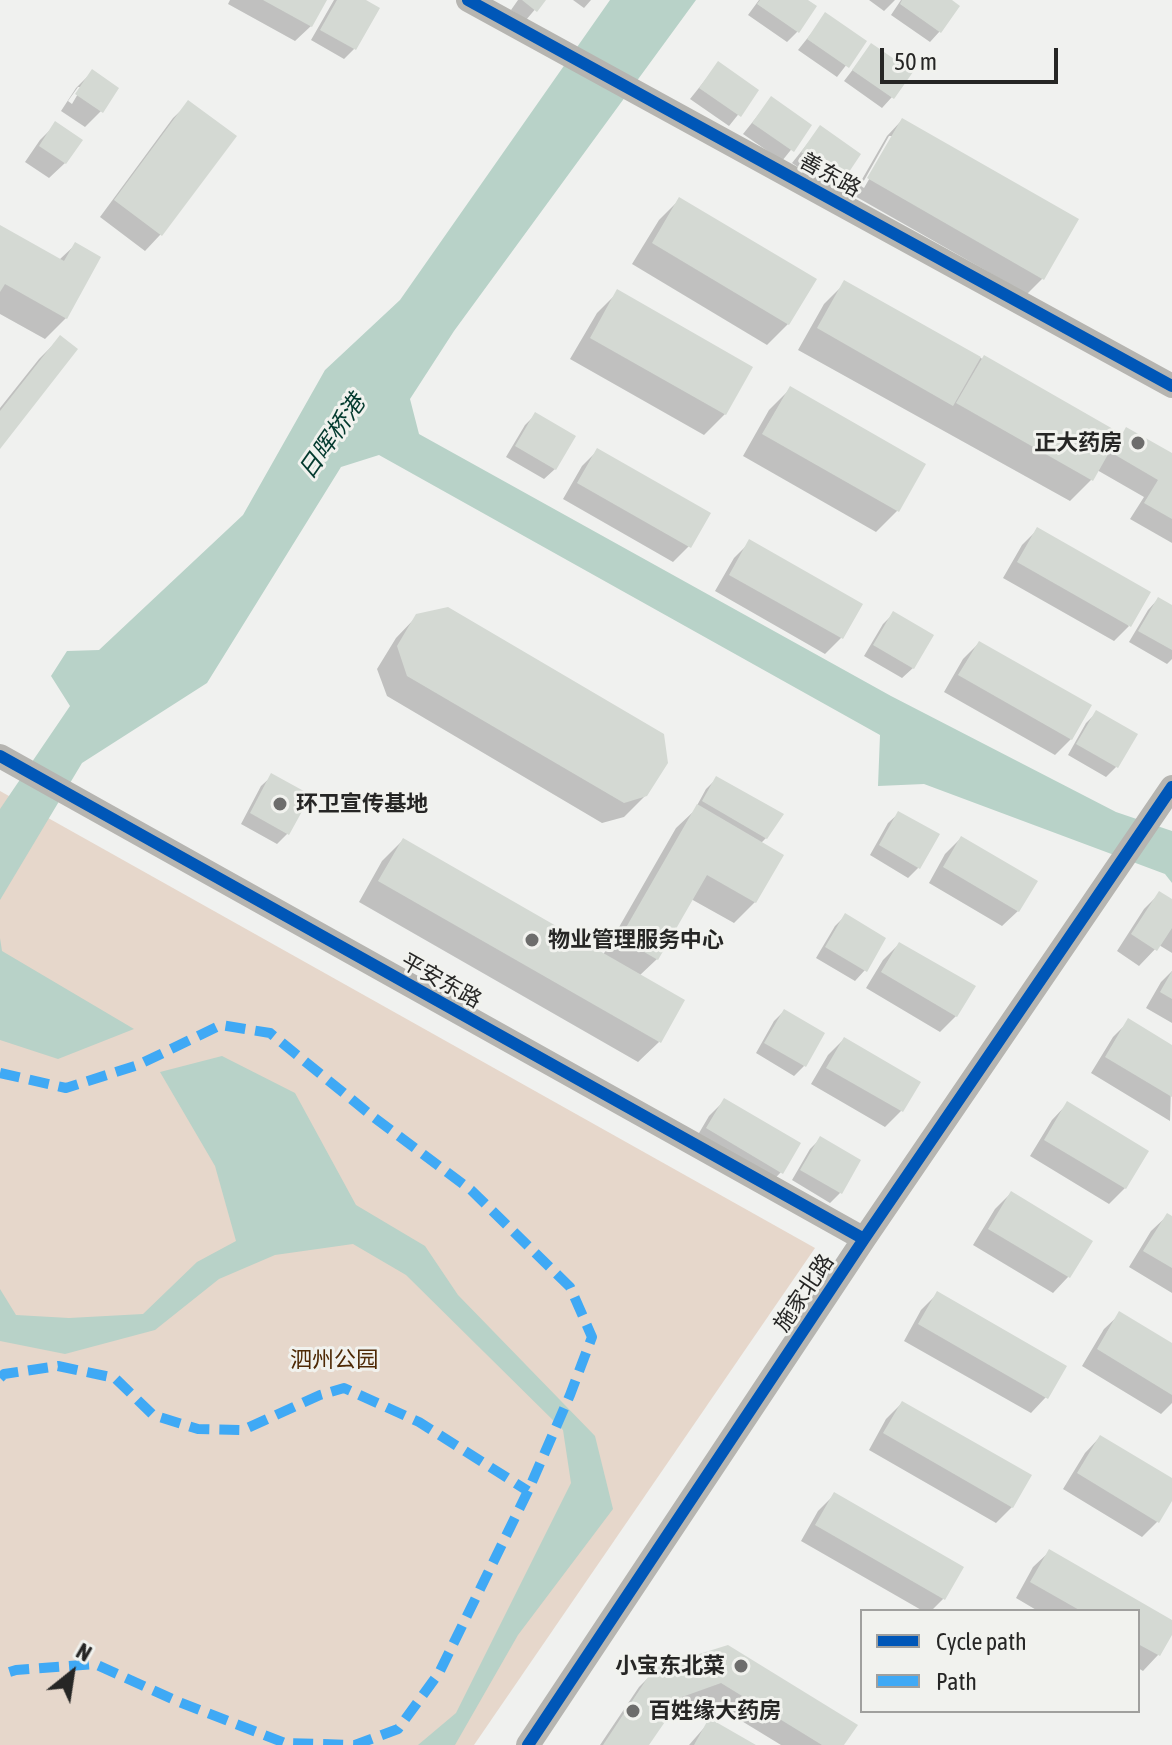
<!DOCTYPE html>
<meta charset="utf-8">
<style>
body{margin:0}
#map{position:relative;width:1172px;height:1745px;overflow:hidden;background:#f0f1ef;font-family:"Asap Condensed",sans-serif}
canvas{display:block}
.legend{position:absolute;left:860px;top:1609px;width:280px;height:104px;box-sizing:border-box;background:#f1f2ee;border:2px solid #a0a09e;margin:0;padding:10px 14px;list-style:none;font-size:24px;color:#262625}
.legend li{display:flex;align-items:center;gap:16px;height:40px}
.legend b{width:40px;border:2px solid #a0a09e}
.north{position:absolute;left:32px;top:1633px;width:80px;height:80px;-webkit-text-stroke:6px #f1f2ee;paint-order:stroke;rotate:30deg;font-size:22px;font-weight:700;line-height:32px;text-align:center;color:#262625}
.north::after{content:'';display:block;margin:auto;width:28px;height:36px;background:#262625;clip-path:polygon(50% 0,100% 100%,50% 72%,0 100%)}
.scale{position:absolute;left:880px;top:48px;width:178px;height:36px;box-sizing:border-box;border:4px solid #262625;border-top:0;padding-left:10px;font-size:24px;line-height:28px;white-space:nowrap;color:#262625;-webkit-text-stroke:6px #f1f2ee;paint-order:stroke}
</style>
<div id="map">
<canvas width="1172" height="1745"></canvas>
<ul class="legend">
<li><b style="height:10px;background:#0057b8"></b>Cycle path</li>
<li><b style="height:10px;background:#3fa9f5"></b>Path</li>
</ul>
<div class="north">N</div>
<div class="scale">50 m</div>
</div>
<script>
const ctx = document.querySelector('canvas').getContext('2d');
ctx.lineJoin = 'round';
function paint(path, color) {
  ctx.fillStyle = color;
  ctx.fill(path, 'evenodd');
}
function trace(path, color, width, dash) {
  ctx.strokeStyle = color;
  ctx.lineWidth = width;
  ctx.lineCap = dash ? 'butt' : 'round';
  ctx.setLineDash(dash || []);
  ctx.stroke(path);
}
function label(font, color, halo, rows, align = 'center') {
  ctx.font = font + ' "Asap Condensed","Noto Sans SC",sans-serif';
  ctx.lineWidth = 6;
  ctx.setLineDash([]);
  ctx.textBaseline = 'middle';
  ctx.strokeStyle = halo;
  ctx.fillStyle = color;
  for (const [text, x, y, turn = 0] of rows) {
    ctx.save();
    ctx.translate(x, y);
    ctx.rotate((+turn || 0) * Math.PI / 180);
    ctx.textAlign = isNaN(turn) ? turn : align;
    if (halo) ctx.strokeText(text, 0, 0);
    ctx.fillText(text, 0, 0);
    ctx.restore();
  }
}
paint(new Path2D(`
 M0,791L815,1248L474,1745H0Z`), '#e6d7cb');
paint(new Path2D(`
 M610,0H696L454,331L410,399L419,434L891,696L1116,812L1172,831V883L1165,874L924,784L878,786L880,735L379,455L341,467L207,683L82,763L0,900V809L70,706L51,676L67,651L99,650L243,515L325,370L400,300Z
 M0,938L2,951L134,1029L58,1059L0,1040Z
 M222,1056L295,1093L356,1205L425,1246L458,1295L595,1436L613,1509L518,1635L455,1745H418L456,1713L571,1483L563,1430L406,1275L353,1244L275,1255L219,1279L155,1330L65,1354L0,1341V1289L16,1315L69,1318L143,1314L197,1262L236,1241L215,1166L160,1072Z`), '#b8d2c8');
paint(new Path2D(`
 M230,0H325L311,26L295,41L228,4Z
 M334,0H362L355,48L344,59L311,40Z
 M518,0H543L526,20L511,10Z
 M573,0H591L584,8Z
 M759,0H805L797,32L787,42L748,15Z
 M869,0H895L884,11Z
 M901,0H948L940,31L930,42L891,15Z
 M826,15L864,42L837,77L798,50Z
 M871,46L892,97L882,108L844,81Z
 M718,64L757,91L729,126L690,99Z
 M92,72L101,111L85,127L61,111L76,88ZM78,87H82L72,104L68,101Z
 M771,99L810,126L782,161L743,134Z
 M189,103L234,136L160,235L145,251L100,217L173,118Z
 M902,120L1043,278L1027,294L853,195L887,136ZM889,136H894L864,188L861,186Z
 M56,124L65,163L49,178L25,162L40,140Z
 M820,128L841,179L831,190L792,163Z
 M680,199L788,324L767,345L632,264L659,220Z
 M0,228L59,260L75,245L66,318L45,339L0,314Z
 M845,283L1120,435L1127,429L1172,457V543L1130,519L1144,497L1097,470L1091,480L1070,501L798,350L824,304Z
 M618,292L725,414L704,435L570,359L597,313Z
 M60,338L0,446V408L39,359Z
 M790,389L923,465L897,511L876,532L743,456L769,410Z
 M535,415L555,469L544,479L506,457L525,425Z
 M598,450L689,546L673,562L563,499L582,466Z
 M1038,529L1129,626L1114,641L1003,578L1022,545Z
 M750,542L860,605L841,638L825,654L715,591L734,558Z
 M1158,599L1172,607V659L1167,664L1129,642L1148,610Z
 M893,614L913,668L902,678L864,656L883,624Z
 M417,616L646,795L624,817L602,823L387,696L377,669L396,638Z
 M979,643L1071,739L1055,755L944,692L963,659Z
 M1097,712L1116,767L1106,777L1068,755L1086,723Z
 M272,776L288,833L277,844L241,824L261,786Z
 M717,778L766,838L761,843L755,902L734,923L691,899L657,959L639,976L659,1042L638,1062L359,902L382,861L403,840L603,955L676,828L694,811L706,789Z
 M899,813L919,867L908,878L870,855L888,823Z
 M961,838L1018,911L1002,926L929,883L945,854Z
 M1160,893L1172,901V953L1159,945L1139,966L1117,951L1144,909Z
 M845,916L865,970L855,981L816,958L835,926Z
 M899,944L956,1016L940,1032L866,988L883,960Z
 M1172,971V1023L1146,1008L1161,982Z
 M784,1011L804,1066L794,1076L756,1053L774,1021Z
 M1129,1021L1172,1047L1170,1121L1091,1073L1113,1037Z
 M844,1039L918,1083L901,1111L885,1127L811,1084L828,1055Z
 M725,1100L781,1172L766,1188L692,1145L709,1116Z
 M1067,1104L1125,1188L1109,1204L1030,1156L1052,1120Z
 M821,1138L840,1193L830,1203L792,1180L810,1149Z
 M1011,1193L1090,1241L1068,1277L1053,1293L973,1245L995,1209Z
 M1167,1216L1172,1219V1293L1129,1267L1151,1231Z
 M937,1294L1046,1397L1031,1413L904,1341L921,1310Z
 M1120,1314L1172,1345V1403L1161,1414L1082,1366L1104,1329Z
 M902,1403L1012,1507L996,1523L869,1450L886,1419Z
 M1100,1437L1172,1480V1497L1158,1521L1142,1537L1063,1489L1085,1453Z
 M834,1495L944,1598L931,1611H923L801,1541L818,1511Z
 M1049,1552L1172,1622V1631L1158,1655L1143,1671L1138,1668V1611H1038L1016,1598L1033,1567Z
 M728,1647L842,1745H781L704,1698L671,1710L647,1745H600L639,1687L656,1670Z
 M710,1721L752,1745H689Z`), '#0003');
paint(new Path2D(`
 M263,0H327L312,27Z
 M337,0H366L380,8L356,50L320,30Z
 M522,0H546L537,12Z
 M760,0H808L817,6L799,33L757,4Z
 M902,0H952L960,6L941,33L900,4Z
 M825,12L867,41L849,68L807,39Z
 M871,43L913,72L894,99L852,70Z
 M718,61L759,90L741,117L699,88Z
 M92,69L119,88L103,113L75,94Z
 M771,96L812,125L794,152L752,123Z
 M188,100L237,136L162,236L114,200Z
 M902,118L1079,219L1044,280L867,178Z
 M55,121L83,140L66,164L39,146Z
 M820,125L861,154L843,181L801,152Z
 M679,197L817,279L789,325L652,243Z
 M0,225L64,261L75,242L101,257L67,319L5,284L0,292Z
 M844,280L981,357L953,406L817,328Z
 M617,289L753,367L726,415L590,338Z
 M60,335L78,349L0,449V411Z
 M984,355L1120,433L1093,481L956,403Z
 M790,386L926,464L899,512L762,434Z
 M535,412L576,436L556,470L515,446Z
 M1126,427L1172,453V519L1144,503L1158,480L1112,453Z
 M597,448L711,513L691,548L577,483Z
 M1037,527L1151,592L1131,627L1017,562Z
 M749,539L863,604L843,639L729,575Z
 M1158,597L1172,605V650L1138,631Z
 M448,607L664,734L668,763L647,796L624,803L407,676L397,646L416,614Z
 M893,611L934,635L914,669L873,645Z
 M979,641L1092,705L1072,740L958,675Z
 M1096,710L1138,734L1118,768L1076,744Z
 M271,773L311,795L289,835L250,813Z
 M716,776L784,814L767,839L702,801Z
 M697,804L784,855L756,903L707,875L658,960L620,938Z
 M898,811L940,834L920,869L879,845Z
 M961,836L1038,881L1019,912L943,867Z
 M403,838L685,1000L661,1043L378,881Z
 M1159,891L1172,899V928L1157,951L1131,934Z
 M845,913L886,938L867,972L825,947Z
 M899,942L976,986L957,1017L881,972Z
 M1172,971V999L1160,992Z
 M784,1009L825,1033L806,1067L764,1043Z
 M1128,1018L1172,1045V1097L1105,1057Z
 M844,1037L921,1082L903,1112L826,1068Z
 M724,1098L801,1143L783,1174L706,1128Z
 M1067,1101L1149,1151L1126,1189L1044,1140Z
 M820,1136L861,1160L842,1194L800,1170Z
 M1011,1191L1093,1241L1070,1278L988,1229Z
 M1167,1213L1172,1216V1268L1143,1251Z
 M937,1291L1067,1366L1048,1399L918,1324Z
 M1119,1311L1172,1343V1395L1097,1349Z
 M902,1401L1032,1475L1013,1508L883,1433Z
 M1100,1435L1172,1478V1501L1159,1523L1077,1473Z
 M834,1492L964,1567L945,1600L815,1525Z
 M1049,1549L1172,1620V1635L1160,1656L1138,1644V1611H1081L1030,1582Z
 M728,1645L858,1725L844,1745H822L721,1683L682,1697L649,1745H603L654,1668Z
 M709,1718L756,1745H694Z`), '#d4d9d3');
trace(new Path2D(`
 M468,0L1172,386
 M0,756L864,1239
 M528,1745L864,1239L1172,787`), '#b6b5b1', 24);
trace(new Path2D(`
 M0,1073L66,1088L138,1065L221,1025L270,1033L372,1116L471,1190L570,1287L592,1337L570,1395L528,1491L439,1673L398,1729L355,1745L285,1743L179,1702L95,1664L16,1670L0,1675
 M0,1378L4,1374L58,1366L115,1378L153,1415L198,1429L243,1430L320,1395L344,1388L419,1422L528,1491`), '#3fa9f5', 10, [20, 10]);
trace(new Path2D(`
 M468,0L1172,386
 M0,756L864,1239
 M528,1745L864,1239L1172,787`), '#0057b8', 12);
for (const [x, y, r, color] of [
 [1138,443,8,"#6d6d6c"],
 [280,804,8,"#6d6d6c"],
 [532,940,8,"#6d6d6c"],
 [741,1666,8,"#6d6d6c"],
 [633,1711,8,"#6d6d6c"]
]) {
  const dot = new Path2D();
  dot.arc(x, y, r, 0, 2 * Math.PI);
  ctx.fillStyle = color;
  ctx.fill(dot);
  trace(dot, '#f1f2ee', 3);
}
label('22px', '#262625', '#f1f2ee', [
 ["善东路",830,175,29],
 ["平安东路",441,981,29],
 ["施家北路",804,1293,-56]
]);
label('bold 22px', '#262625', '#f1f2ee', [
 ["正大药房",1122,443,"right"],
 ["环卫宣传基地",296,804],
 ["物业管理服务中心",548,940],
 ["小宝东北菜",725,1666,"right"],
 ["百姓缘大药房",649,1711]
], 'left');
label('22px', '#4e2905', '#f1f2ee', [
 ["泗州公园",334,1360]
]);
label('italic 24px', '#033a2e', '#f1f2ee', [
 ["日晖桥港",332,437,-55]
]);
</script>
